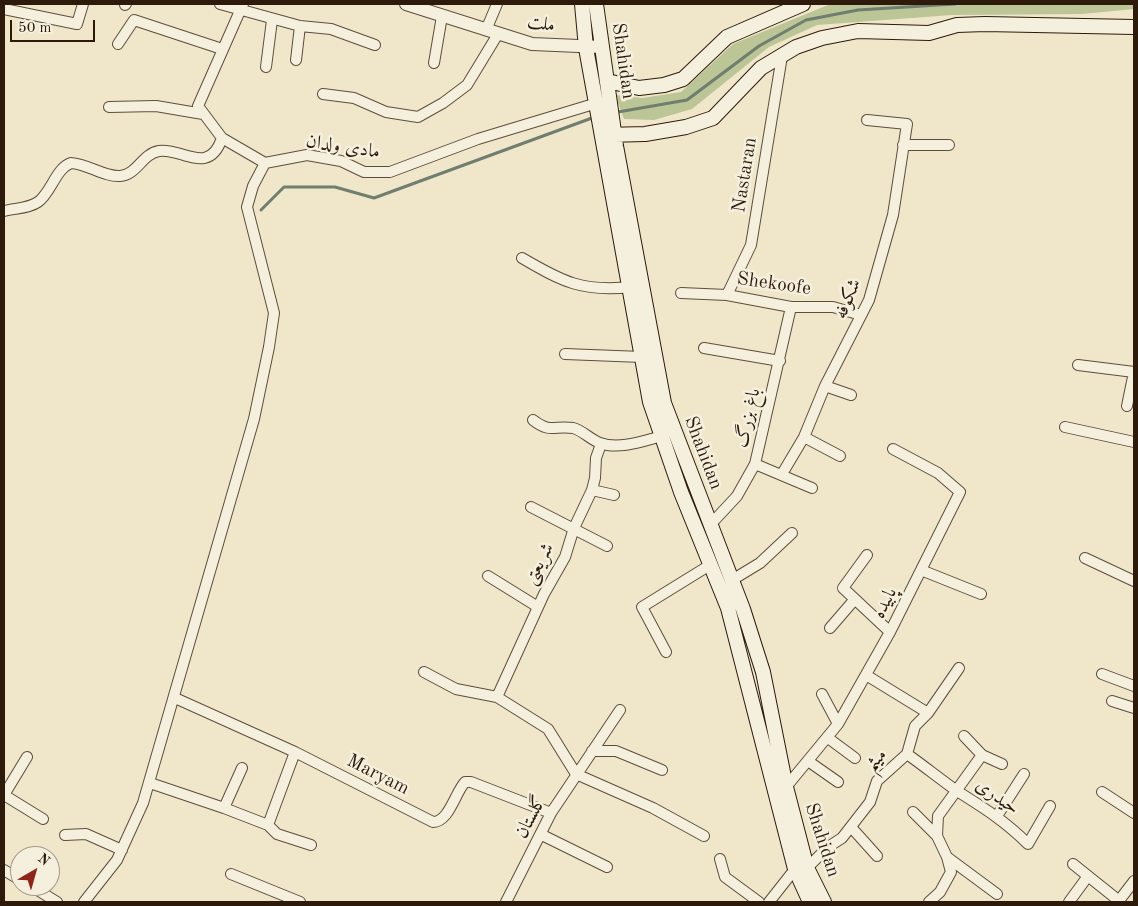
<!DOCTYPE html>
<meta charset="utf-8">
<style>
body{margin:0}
#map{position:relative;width:1138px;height:906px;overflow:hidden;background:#f0e7cb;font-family:"Old Standard TT",serif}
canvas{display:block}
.frame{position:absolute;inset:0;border:5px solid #2d1a0b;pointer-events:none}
.north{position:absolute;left:10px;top:846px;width:50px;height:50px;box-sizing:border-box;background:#f5efdd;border:1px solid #a59a89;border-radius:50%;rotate:38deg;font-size:14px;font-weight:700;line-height:20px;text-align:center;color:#2d1a0b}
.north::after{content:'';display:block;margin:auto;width:18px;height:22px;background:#8f2418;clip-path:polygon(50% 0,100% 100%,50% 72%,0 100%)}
.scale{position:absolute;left:10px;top:20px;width:85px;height:22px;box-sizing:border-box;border:2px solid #2d1a0b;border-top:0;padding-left:6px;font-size:15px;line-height:18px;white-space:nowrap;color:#2d1a0b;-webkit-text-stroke:4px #f5efdd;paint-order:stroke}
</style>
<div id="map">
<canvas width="1138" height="906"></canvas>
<div class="frame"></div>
<div class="north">N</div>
<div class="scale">50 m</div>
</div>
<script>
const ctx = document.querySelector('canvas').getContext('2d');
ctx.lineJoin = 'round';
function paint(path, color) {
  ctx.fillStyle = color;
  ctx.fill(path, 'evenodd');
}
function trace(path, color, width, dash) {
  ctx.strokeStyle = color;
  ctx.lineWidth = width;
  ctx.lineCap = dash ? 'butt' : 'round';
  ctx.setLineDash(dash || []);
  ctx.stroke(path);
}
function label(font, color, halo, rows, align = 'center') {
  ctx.font = font + ' "Old Standard TT",Amiri,serif';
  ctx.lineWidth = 5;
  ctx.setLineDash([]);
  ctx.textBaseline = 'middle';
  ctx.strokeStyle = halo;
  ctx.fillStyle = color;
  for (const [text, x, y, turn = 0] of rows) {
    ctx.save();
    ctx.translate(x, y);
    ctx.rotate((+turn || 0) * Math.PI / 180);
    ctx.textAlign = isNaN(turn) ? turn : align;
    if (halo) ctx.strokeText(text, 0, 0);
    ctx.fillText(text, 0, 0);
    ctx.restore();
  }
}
paint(new Path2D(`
 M1134,4V9L1082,14L952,15L817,25L769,47L692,109L654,120L624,119L615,95L642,98L681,92L733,44L828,5Z`), '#bbc596');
trace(new Path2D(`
 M618,112L687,100L759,46L806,20L858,10L955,4
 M261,210L284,187H335L374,198L592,118`), '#6f7e6f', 3);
const minor = new Path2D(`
 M220,4L300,26L296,60
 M125,5L126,4
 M4,9L77,24L83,4
 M300,26L331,29L375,45
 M486,30L497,4
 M118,44L134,20L222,49
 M434,63L442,16
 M266,67L272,20
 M323,94L354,98L386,112L418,117L443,103L467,85L498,34
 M109,107L156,106L203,114
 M222,138L265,163
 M903,145H949
 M4,211C15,208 28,209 38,202C51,193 56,168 71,163C88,164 104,177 120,176C137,175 142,154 159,151C181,147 209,177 222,138L198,106L243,4
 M522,258C563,282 582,292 631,287
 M681,293L727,295L791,307H833L861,315
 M727,295L751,245L782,56
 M704,348L780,361
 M565,354L642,357
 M1078,365L1134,372
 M825,386L851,395
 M1127,406L1134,372
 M533,420C551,434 554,425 573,428C582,430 591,440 600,443C619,450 643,441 662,436
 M1065,427L1134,442
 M804,437L840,456
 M755,464L812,488
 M782,474L804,437L825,386L869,300L893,215L907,124L867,120
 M592,490L614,495
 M531,507L607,546
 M711,524L737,496L755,464L791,307
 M867,555L843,588L890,632
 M1085,558L1134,581
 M921,570L981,594
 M488,576L538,607
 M732,580L760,563L792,533
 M830,628L855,599
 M666,652L642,607L710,565
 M424,672L456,689L497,697L548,729L576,774L653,808L704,836
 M1102,674L1134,686
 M866,675L928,713
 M822,694L838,724
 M497,697L544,594L565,557L574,528L592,490L595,478L596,458L601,444
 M175,698L295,752L433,822C449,822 455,793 465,782H471L551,813
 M1112,701L1134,708
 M964,736L982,755L1002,764
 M828,738L855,758
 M592,751H616L662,770
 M907,754C924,766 940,779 957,791C984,808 1005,821 1028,844L1050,806
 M27,757L4,795L43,819
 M808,761L838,782
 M150,783L224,808L268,825L277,834L311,845
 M786,787L838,724L890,632L960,492L938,473L893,449
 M1102,792L1134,813
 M224,808L242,768
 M913,812L937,836
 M997,816L1024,774
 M268,825L295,752
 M851,827L877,856
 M65,835L86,834L122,850
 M542,835L607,867
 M947,857L997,894
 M720,859L725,877L759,902
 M1073,864L1118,900
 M807,868L828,847L842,838L870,802L877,781L907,754L915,726L928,713L959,668
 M4,870L20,880
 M231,874L300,902
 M31,886L57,902
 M84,902L117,860L143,803L254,419L269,347L274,313L247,207L253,186L265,163L307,155L341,161L364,172H390L478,139L597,103
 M506,902L551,813L620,710
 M769,902L795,869
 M929,902L940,892L951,872L947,857L937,836L938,816L982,755
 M1069,902L1088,876
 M1118,902L1134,881`);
const tertiary = new Path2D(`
 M406,4L532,44L602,47`);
const secondary = new Path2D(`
 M582,4L586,48L650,402L681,492L728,608L795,869L810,902
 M596,4L616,146L664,403L743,609L763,672L786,787L807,868L824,902
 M607,81L639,88L664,85L683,79L727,37L803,4
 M605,135L645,134L686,127L713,118L761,68L796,47L822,38L858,31L929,33L957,25L985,24L1134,27`);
trace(minor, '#5e4d3b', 12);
trace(tertiary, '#5e4d3b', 14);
trace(secondary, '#2d1a0b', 16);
trace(minor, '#f5efdd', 10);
trace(tertiary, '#f5efdd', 12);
trace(secondary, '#f5efdd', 14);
label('19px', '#2d1a0b', '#f5efdd', [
 ["ملت",541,24,9],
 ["Shahidan",623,61,82],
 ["مادی ولدان",343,147,9],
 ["Nastaran",745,175,-81],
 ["Shekoofe",774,284,8],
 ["شکوفه",848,299,-67],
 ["باغ بزرگ",748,418,-77],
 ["Shahidan",703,453,69],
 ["شریعتی",539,564,-63],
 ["پابیده",885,603,-63],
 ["میثم",876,760,-46],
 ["Maryam",378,775,27],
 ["حیدری",997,797,35],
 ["گلستان",531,817,-62],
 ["Shahidan",822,840,72]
]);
</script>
